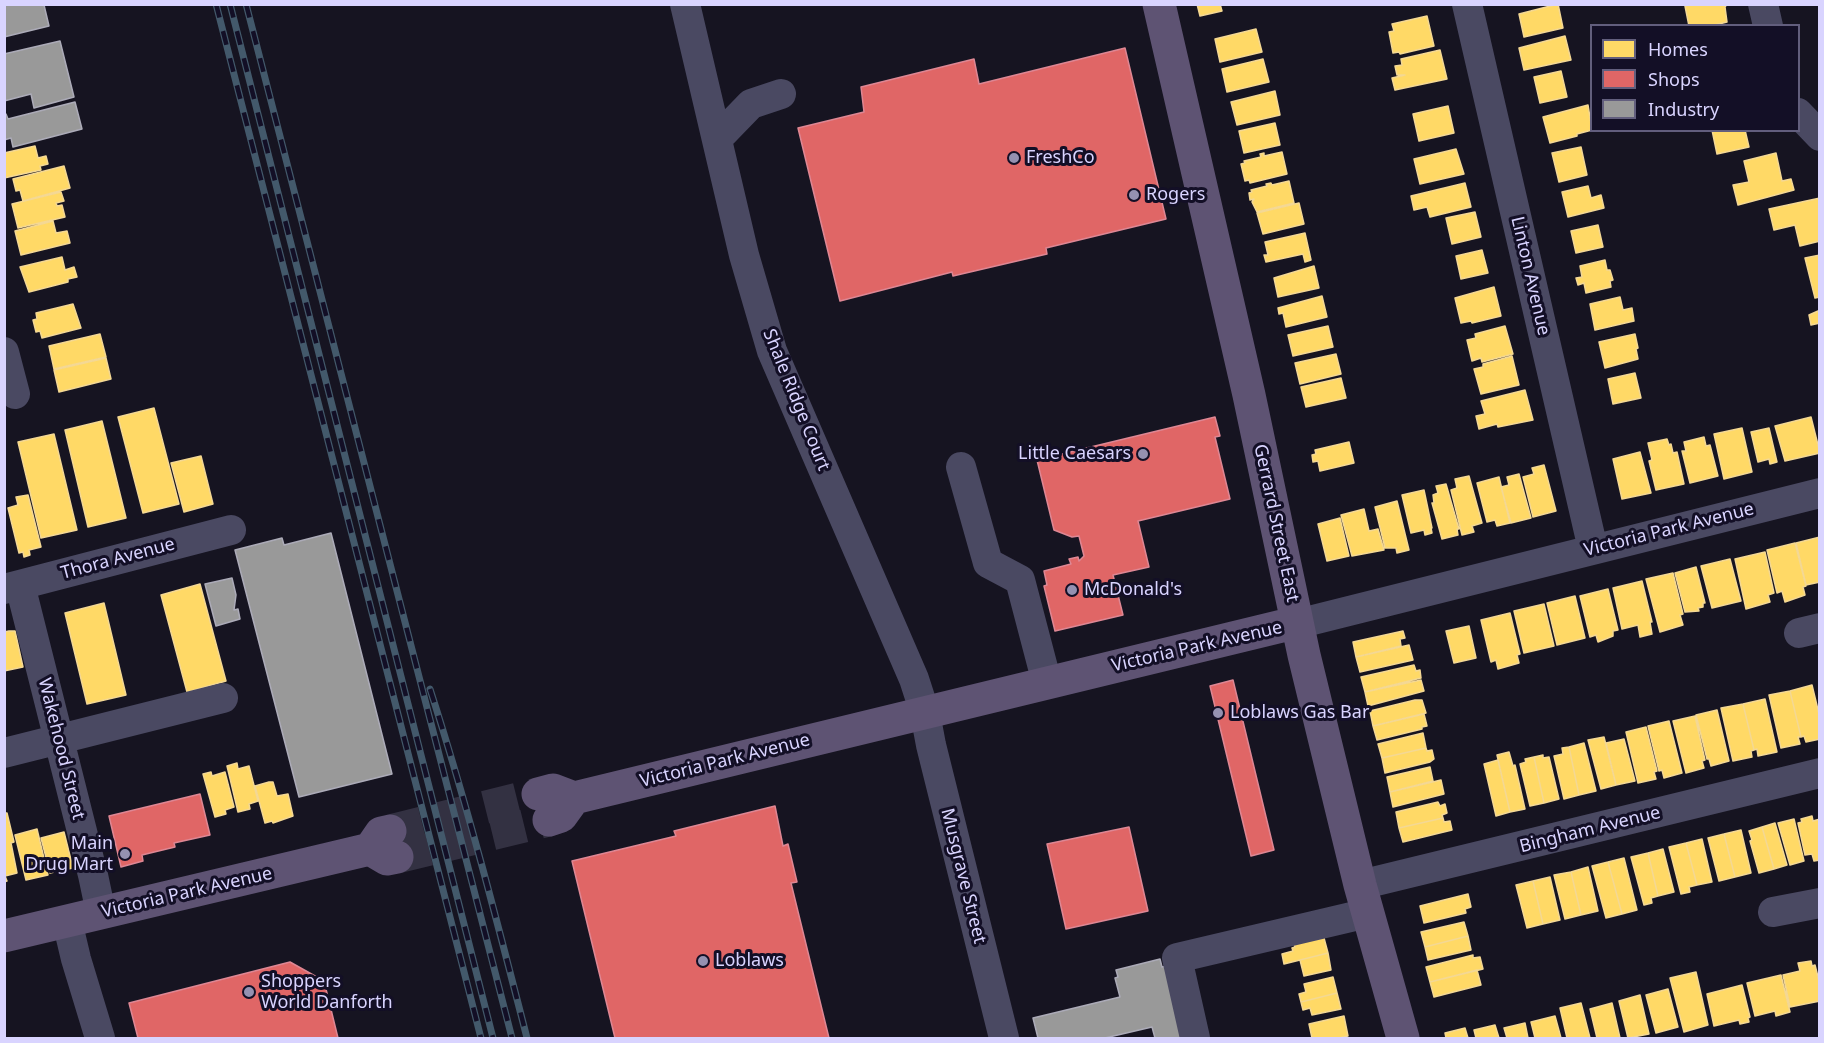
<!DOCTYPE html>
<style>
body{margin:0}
#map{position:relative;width:1824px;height:1043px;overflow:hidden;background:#161421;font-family:"Noto Sans",sans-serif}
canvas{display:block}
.frame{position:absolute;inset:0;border:6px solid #d9d4ff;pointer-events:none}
.legend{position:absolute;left:1590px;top:24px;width:210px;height:108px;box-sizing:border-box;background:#130f26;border:2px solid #625e7d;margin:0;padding:8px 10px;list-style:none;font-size:18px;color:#d9d4ff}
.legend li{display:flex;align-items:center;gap:12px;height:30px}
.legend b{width:30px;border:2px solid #625e7d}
</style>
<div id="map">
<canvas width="1824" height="1043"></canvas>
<div class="frame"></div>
<ul class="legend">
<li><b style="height:16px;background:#ffd966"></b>Homes</li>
<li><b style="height:16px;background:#e06666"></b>Shops</li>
<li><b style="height:16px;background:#999"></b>Industry</li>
</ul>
</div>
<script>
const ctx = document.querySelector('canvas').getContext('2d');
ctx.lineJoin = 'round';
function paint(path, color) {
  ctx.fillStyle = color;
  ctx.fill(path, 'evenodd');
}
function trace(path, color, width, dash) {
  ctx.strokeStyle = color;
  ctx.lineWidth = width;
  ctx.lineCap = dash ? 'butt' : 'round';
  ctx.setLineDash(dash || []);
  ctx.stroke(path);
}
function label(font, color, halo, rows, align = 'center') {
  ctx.font = font + ' "Noto Sans",sans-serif';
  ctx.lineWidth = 6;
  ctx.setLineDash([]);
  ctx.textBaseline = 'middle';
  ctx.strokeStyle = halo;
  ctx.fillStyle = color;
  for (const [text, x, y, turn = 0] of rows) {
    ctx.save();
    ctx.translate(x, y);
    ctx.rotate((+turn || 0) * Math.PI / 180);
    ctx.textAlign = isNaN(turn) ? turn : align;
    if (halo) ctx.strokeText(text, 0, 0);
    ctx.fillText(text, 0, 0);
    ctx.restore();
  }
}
const homes = new Path2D(`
 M1197,4H1220L1222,11L1200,16Z
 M1558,4L1563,28L1524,37L1519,14Z
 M1690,4H1727L1725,7L1727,22L1711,26H1689L1685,6Z
 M1427,16L1434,46L1400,54L1399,52L1393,53L1389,32L1394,31L1392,24Z
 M1256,29L1262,52L1220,62L1215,39Z
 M1565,36L1571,60L1524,70L1519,48Z
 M1440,50L1447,79L1395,90L1392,78L1405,75H1397L1395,66L1402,65L1401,59Z
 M1263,59L1269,82L1227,92L1222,69Z
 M1561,71L1567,97L1540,103L1534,77Z
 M1275,91L1280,115L1237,125L1231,102Z
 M1588,105L1592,130L1577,134V136L1550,143L1543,117Z
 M1448,106L1454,133L1419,141L1413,114Z
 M1275,123L1280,145L1244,153L1239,131Z
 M1712,130H1745L1749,147L1717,154Z
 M35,146L38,158L46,156L48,164L40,166L41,170L4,178V153Z
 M1581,147L1587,175L1559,182L1552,153Z
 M1456,149L1464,174L1420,184L1414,159Z
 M1282,152L1287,174L1250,183L1249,180L1245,181L1241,164L1245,163L1244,161L1261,157L1260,154L1264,153V156Z
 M1776,153L1782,181L1791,179L1794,190L1738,205L1733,185L1749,182L1744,161Z
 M64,166L70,188L23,201L20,190L16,191L13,179Z
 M1289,181L1294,203L1257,212L1252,202L1254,199L1250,200L1249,193L1252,192L1251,190L1267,186L1266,184L1271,183L1272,185Z
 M1465,183L1471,207L1430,217L1427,207L1414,210L1411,196Z
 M1588,186L1591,198L1601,195L1604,208L1568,217L1562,192Z
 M61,192L64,201L56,203L57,206L62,205L65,217L18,228L12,204Z
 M1820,198V241L1800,246L1795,225L1774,230L1769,209Z
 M1299,203L1304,224L1263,234L1257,213Z
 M1475,212L1481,237L1452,244L1446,218Z
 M53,221L56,233L67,231L70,243L21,255L15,231Z
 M1598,225L1603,247L1576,253L1571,231Z
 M1305,233L1311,260L1305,262L1303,254L1266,262L1264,255H1268L1265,242Z
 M1482,250L1488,273L1461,279L1456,256Z
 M1820,255V297L1815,298L1805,258Z
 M62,257L65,270L74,267L77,277L68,279V282L29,292L20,267Z
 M1605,260L1607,270H1610L1613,280L1610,281L1611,287L1586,293L1584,283L1578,285L1576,278L1582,277L1580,266Z
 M1314,266L1319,288L1278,297L1274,278Z
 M1494,287L1501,316L1472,323L1471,321L1461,323L1455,298Z
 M1322,296L1327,317L1286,327L1283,313L1279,314L1278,308Z
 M1620,297L1623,310L1632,308L1634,321L1595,330L1590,304Z
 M73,304L81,328L42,338L40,331L36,332L33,320L37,319L36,313Z
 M1818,311H1820V323L1811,325L1809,315Z
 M1328,326L1333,347L1293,356L1288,335Z
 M1505,326L1513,354L1482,362L1481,358L1472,361L1467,340L1476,338L1475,334Z
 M100,334L106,357L54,369L49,346Z
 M1635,334L1638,348L1636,349L1638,359L1605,368L1599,342Z
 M1336,354L1341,374L1300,384L1295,363Z
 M1512,356L1519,385L1481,394L1474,369L1483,367V364Z
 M106,358L111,379L59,392L54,370Z
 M1635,373L1641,398L1613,404L1608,379Z
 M1341,378L1346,398L1306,407L1301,387Z
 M1525,390L1533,420L1498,427L1497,424L1479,429L1476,416L1485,414L1481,401Z
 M154,408L179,504L143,513L118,417Z
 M1811,417L1820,453L1785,461L1775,426Z
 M102,421L126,518L88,527L65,430Z
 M1742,428L1752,472L1724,479L1714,434Z
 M1769,428L1777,462L1770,464L1769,459L1758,462L1751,432Z
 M54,434L77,530L41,538L18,442Z
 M1704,437L1706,446L1710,445L1718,476L1690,483L1682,451H1686L1684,442Z
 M1667,439L1669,445L1671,444L1673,453L1677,452L1684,484L1656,490L1649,461L1652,460L1648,443Z
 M1349,442L1354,463L1320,471L1318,461L1313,462L1312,455L1316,454L1315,450Z
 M1640,452L1651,493L1622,499L1613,459Z
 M201,456L213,504L184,512L171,463Z
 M1544,465L1556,511L1533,517L1523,477L1534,474L1532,468Z
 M1519,474L1531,518L1511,523L1501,487L1509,485L1507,477Z
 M1469,476L1482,523L1472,526L1474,532L1462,535L1451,490L1457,488L1455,479Z
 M1499,477L1510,523L1497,526L1495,520L1487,522L1477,483Z
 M1446,484L1459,529H1457L1458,535L1442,539L1432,503H1434L1433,495L1438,493L1436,486Z
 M1424,490L1432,528H1431L1432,533L1425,535L1424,530L1411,533L1402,495Z
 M28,495L41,547L29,550L30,555L24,557L23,552L19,553L8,508L18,505L16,497Z
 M1397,501L1409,550L1397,553L1396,548H1385L1375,507Z
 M1364,509L1369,531L1378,529L1384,550L1352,556L1341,515Z
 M1340,518L1349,556L1327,561L1318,524Z
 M1820,537V582L1806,585L1796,543Z
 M1795,543L1806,586L1803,587L1805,595L1785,602L1782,591L1777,593L1767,550Z
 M1765,552L1774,593L1768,595L1770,602L1746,609L1735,559Z
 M1730,559L1741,601L1712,608L1701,566Z
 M1696,567L1705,603H1703V607L1698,608L1699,611L1685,612L1675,573Z
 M1673,573L1683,614L1680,615L1683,625L1660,632L1646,579Z
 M1642,581L1652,622H1650L1652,634L1640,637L1638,625L1622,629L1613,588Z
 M200,584L226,681L187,692L161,595Z
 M1608,589L1618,630L1613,631V636L1598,642L1596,635L1590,637L1580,596Z
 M1575,596L1585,638L1557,645L1547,603Z
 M104,603L126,695L87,704L65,613Z
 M1544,604L1554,646L1524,653L1514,611Z
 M1510,613L1520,654L1517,655L1519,663L1498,669L1496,660L1491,662L1481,620Z
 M1469,626L1476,658L1454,663L1446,631Z
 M9,631H15L23,667L4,671V632Z
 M1403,631L1405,638L1400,639L1401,646L1356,657L1353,642Z
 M1409,645L1413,660L1360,672L1356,657Z
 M1414,665L1416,671L1420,670L1421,678L1365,692L1361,677Z
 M1421,680L1424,691L1368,706L1365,692Z
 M1812,685L1820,718V739L1806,742L1804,736L1801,737L1790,691Z
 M1790,691L1801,737H1798L1800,744L1781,748L1769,695Z
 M1765,699L1777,752L1758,756L1757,749L1754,750L1743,704Z
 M1415,700H1422L1426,713L1373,726L1370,711Z
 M1743,704L1754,750L1751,751L1752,757L1733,761L1721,708Z
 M1717,710L1729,761L1711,766L1709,759H1707L1696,715Z
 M1424,714L1427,726L1422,727V729L1377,740L1373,726Z
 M1695,716L1705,760L1702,761L1704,768L1686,773L1673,721Z
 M1669,721L1682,773L1664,778L1662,770L1659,771L1648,726Z
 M1646,727L1657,771L1654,772L1656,779L1638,783L1626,732Z
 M1423,733L1426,748L1382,758L1378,744Z
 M1604,737L1616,785L1601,789L1588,740Z
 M1624,739L1635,781L1616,785L1606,743Z
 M1584,743L1596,791L1579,795L1569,747Z
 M1569,747L1579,795L1564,799L1554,756L1563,754L1562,748Z
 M1426,748L1427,751L1432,750L1434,759L1430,762L1385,773L1382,758Z
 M1509,752L1513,766L1515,765L1525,809L1510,812L1497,755Z
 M1543,755V758L1549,757L1559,799L1544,803L1534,757Z
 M1534,757L1544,803L1530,806L1520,764L1526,762L1525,759Z
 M1498,760L1510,812L1496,816L1484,764Z
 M237,763L238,769L249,766L258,801L249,804L250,809L238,812L227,766Z
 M1430,767L1433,781L1390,792L1387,777Z
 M211,772L212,776L225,772L234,807L225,810L226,814L215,817L203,774Z
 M1441,780L1444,794L1393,807L1390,792Z
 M269,782H273L277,796L288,794L293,816L273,823L272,821L265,823L255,786Z
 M1438,802L1440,806L1445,804L1447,813L1442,815L1443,818L1399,828L1396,812Z
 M4,813H7L14,842L11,843L17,873L5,876L7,881L4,882Z
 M1812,816L1813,821L1820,819V860L1814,861L1812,854L1805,855L1798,823L1802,822L1801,819Z
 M1443,818L1444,822L1450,821L1452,830L1403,842L1399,828Z
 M1794,819L1804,861L1790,865L1778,823Z
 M1775,823L1787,865L1774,869L1762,827Z
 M1762,827L1774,869L1759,873L1750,841L1752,840L1749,831Z
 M37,829L48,875L26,880L15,835Z
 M1741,830L1751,873L1735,877L1724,834Z
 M64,832L73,868L50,873L41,838Z
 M1724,834L1735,877L1719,881L1708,838Z
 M1702,839L1712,882L1697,885L1686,843Z
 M1686,843L1697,885L1689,887L1690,892L1681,894L1669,847Z
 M1663,849L1674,892L1658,896L1648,853Z
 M1648,853L1658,896L1651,898L1652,903L1644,905L1631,857Z
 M1624,858L1637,910L1622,914L1608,862Z
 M1608,862L1622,914L1606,918L1592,866Z
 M1588,867L1598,911L1581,915L1571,872Z
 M1571,872L1581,915L1565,919L1554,875Z
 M1550,877L1560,920L1543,924L1533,881Z
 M1533,881L1543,924L1527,928L1516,885Z
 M1468,894L1471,907L1465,909L1466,913L1424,923L1420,906Z
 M1464,922L1468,936L1425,947L1421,932Z
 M1468,936L1471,950L1428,960L1425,947Z
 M1324,938L1328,953L1284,964L1282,954L1293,951L1292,948L1295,947L1294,944Z
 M1328,953L1331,970L1304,976L1300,960Z
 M1473,955V958L1480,957L1483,969L1430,982L1426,967Z
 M1811,961L1812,966L1815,965L1820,985V1001L1790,1007L1783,975L1800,971L1798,963Z
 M1477,970L1481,985L1434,997L1430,982Z
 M1696,972L1708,1025L1684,1032L1670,978Z
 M1781,975L1790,1012L1776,1016L1775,1011L1755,1016L1747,983Z
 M1333,977L1337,993L1301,1002L1299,994L1306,992L1304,984Z
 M1742,985L1750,1017L1748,1018L1749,1022L1740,1024L1739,1020L1714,1026L1707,994Z
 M1668,989L1678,1027L1656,1033L1646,995Z
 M1337,993L1341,1009L1312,1015L1310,1008L1303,1010L1301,1002Z
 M1640,995L1649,1034L1628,1038L1619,1001Z
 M1581,1003L1590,1038H1567L1560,1008Z
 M1612,1003L1620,1038H1597L1590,1009Z
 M1344,1016L1348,1036L1339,1038H1312L1309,1024Z
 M1555,1016L1561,1038H1535L1531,1022Z
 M1525,1023L1528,1038H1507L1504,1028Z
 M1495,1025L1499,1038H1476L1474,1030Z
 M1465,1028L1468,1038H1446L1445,1033Z`);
paint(homes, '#ffd966');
trace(homes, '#f4d894', 1.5);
const shops = new Path2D(`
 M1125,48L1166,219L1046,248L1047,254L953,276L952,272L840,301L798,128L864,112L861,87L974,59L979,84Z
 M1215,417L1220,436L1215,437L1230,499L1138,521L1149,567L1113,575L1123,615L1055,631L1044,586L1047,585L1044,571L1071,564L1069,559L1078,557L1079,561L1084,556L1079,536L1072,537L1054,530L1037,460Z
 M1233,680L1274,850L1251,856L1210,686Z
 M200,794L210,835L174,843L175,847L142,855L143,861L121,867L109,816Z
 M775,806L783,846L788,844L797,882L791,883L829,1038H615L572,861L676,836L674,831Z
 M1129,827L1148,911L1066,929L1047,844Z
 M290,962L324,981L338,1038H138L129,1003Z`);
paint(shops, '#e06666');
trace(shops, '#de8794', 1.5);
const industry = new Path2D(`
 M4,4H47L44,5L49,26L4,37Z
 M60,41L74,97L34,108L31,94L4,101V54Z
 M75,102L82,129L13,147L11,138L4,140V115L6,114L8,119Z
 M331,533L392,774L299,797L235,550L282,538L284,545Z
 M232,578L236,595L234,610L238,609L240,619L216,626L205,584Z
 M1160,959L1162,967L1171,965L1190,1038H1155L1152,1027L1105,1038H1038L1033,1018L1120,997L1115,978L1118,977L1116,970Z`);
paint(industry, '#999');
trace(industry, '#acabb8', 1.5);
trace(new Path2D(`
 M390,831L538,794
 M397,857L549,820`), '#333142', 33, [33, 16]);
trace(new Path2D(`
 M685,4L744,255L772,351L914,679L925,713L931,745L1004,1038
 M1467,4L1593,549
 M1763,4L1768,26
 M1798,113L1820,136
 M718,138L751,104L781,94
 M4,352L15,394
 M961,467L988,563L1020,580L1047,683
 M20,585L93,875L101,913
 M4,589L231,530
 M1297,624L1820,493
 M1799,633L1820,628
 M4,753L223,698
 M1360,885L1820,773
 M1773,912L1820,903
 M67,921L76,959L100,1038
 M1195,1038L1177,958L1368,913`), '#4a4962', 30);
trace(new Path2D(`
 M1159,4L1249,395L1304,655L1360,885L1403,1038
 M538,794L553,790L574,798L1282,626L1297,624
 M549,820L561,816L574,798
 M370,849L387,859L397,857
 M4,936L370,849L381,833L390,831`), '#5e5373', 33);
const rail = new Path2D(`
 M216,4L481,1038
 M230,4L493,1038
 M246,4L512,1038
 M430,689C467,804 497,921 527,1038`);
trace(rail, '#43596b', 7);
trace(rail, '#130f26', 4.5, [14]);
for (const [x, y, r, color] of [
 [1014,158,6,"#9591b1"],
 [1134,195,6,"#9591b1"],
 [1143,454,6,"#9591b1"],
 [1072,590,6,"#9591b1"],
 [1218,713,6,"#9591b1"],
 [125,854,6,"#9591b1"],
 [703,961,6,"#9591b1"],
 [249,992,6,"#9591b1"]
]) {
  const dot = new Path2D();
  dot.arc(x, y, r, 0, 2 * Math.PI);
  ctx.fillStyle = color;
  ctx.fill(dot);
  trace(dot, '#130f26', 2);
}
label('18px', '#d9d4ff', '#130f26', [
 ["FreshCo",1026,158],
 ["Rogers",1146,195],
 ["Little Caesars",1131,454,"right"],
 ["McDonald's",1084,590],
 ["Loblaws Gas Bar",1230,713],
 ["Main",113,844,"right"],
 ["Drug Mart",113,865,"right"],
 ["Loblaws",715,961],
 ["Shoppers",261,982],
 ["World Danforth",261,1003]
], 'left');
label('18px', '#d9d4ff', '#130f26', [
 ["Linton Avenue",1530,276,77],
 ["Shale Ridge Court",796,400,68],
 ["Gerrard Street East",1276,523,78],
 ["Victoria Park Avenue",1669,530,-14],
 ["Thora Avenue",118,559,-15],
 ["Victoria Park Avenue",1197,647,-13],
 ["Wakehood Street",61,749,76],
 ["Victoria Park Avenue",725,761,-14],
 ["Bingham Avenue",1590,830,-14],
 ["Musgrave Street",963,876,76],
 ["Victoria Park Avenue",187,893,-13]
]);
</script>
